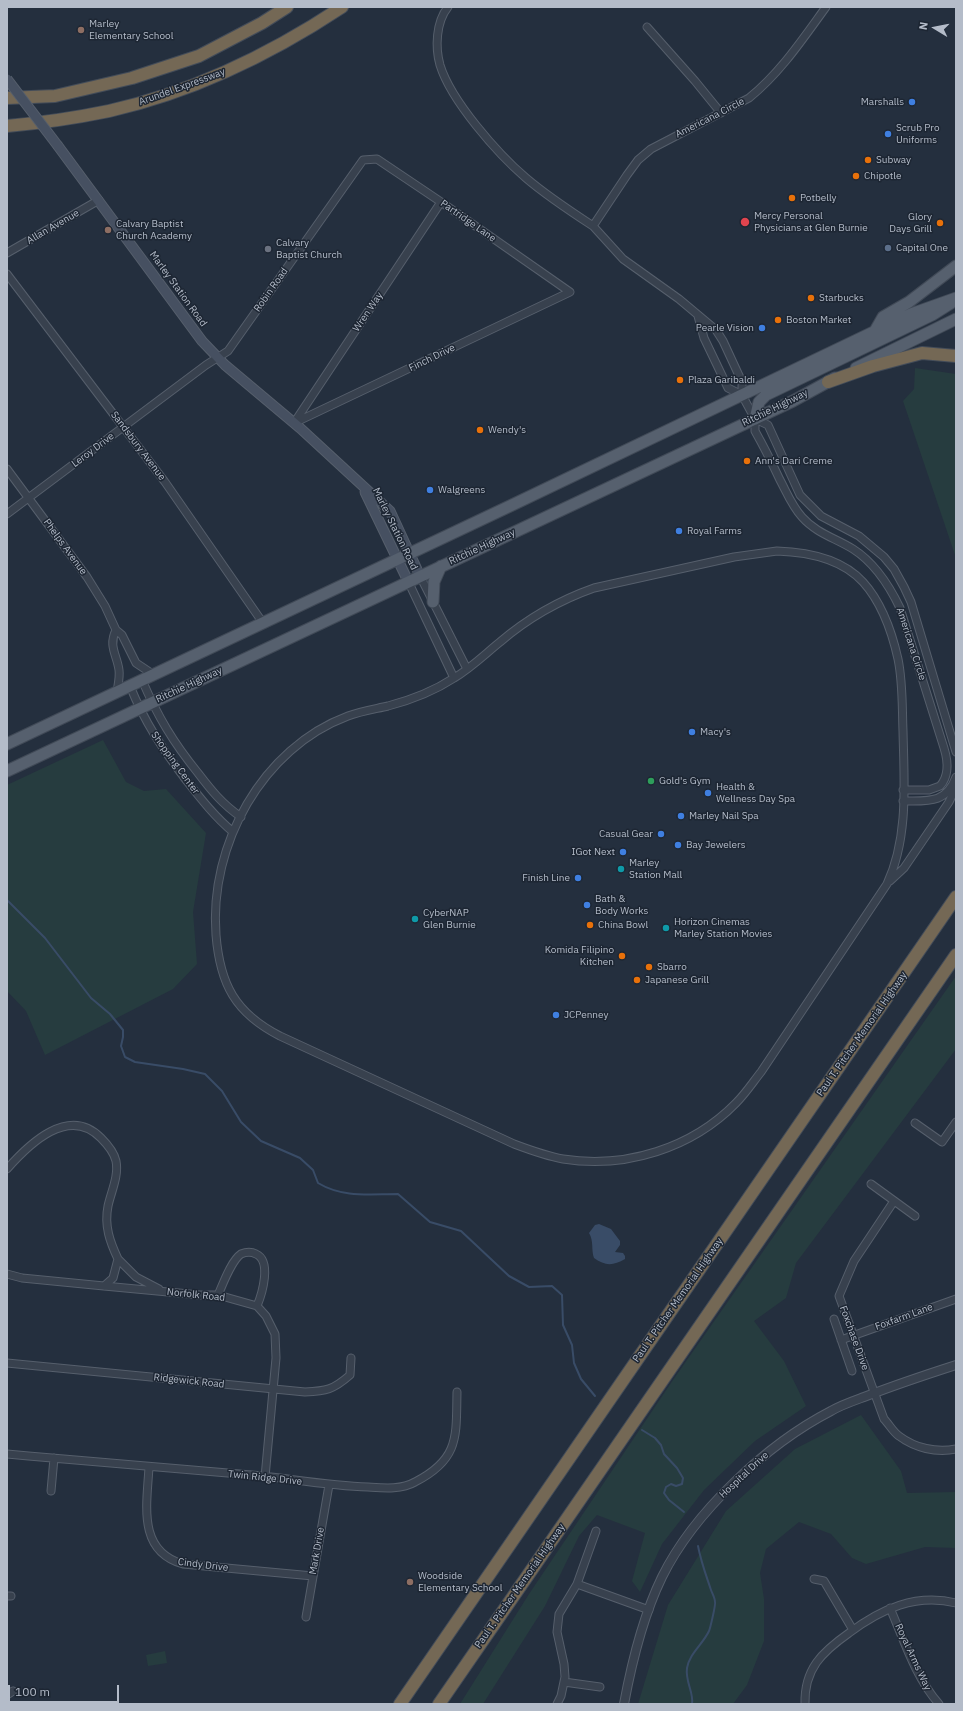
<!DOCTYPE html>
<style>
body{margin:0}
#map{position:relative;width:963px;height:1711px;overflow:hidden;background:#242f3e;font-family:"IBM Plex Sans",sans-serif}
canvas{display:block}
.frame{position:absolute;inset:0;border:8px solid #b4bcc9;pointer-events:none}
.north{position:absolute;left:915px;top:8px;width:40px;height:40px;-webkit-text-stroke:3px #1d2633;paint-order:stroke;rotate:280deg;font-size:11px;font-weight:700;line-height:16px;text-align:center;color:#b4bcc9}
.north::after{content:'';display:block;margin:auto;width:14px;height:18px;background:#b4bcc9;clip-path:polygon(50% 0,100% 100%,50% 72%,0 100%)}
.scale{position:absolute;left:8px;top:1685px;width:111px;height:18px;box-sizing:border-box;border:2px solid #b4bcc9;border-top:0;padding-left:5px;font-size:12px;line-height:14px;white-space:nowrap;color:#b4bcc9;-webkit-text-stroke:3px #1d2633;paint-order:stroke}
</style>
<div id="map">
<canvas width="963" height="1711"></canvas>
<div class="frame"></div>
<div class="north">N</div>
<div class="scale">100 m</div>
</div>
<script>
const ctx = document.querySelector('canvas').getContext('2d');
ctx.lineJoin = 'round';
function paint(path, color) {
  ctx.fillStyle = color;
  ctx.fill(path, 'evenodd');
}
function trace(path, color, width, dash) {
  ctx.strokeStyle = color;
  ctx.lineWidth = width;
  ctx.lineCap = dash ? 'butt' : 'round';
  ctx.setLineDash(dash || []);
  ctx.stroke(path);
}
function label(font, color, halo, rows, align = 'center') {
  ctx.font = font + ' "IBM Plex Sans",sans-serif';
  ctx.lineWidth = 3;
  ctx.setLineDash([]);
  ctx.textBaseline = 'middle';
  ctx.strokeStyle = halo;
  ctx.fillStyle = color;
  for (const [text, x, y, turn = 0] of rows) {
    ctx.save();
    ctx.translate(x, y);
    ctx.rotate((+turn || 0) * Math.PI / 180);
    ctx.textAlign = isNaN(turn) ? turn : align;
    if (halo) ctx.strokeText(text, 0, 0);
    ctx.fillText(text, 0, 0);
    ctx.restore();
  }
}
paint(new Path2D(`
 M915,368L956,374V558L903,401L914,389Z
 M103,740L126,782L144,791L166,789L206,833L193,912L197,964L173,989L45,1055L26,1011L7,991V785Z
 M956,976V1049L796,1263L786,1298L754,1321L784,1361L806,1406L755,1441L704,1490L662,1544L640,1592L632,1581L645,1533L597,1515L579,1536L545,1606L483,1704H460L529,1594L673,1380Z
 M861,1415L901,1471L907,1493L956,1492V1548L925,1547L866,1564L852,1558L831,1534L799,1522L766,1549L760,1573L764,1599V1641L747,1685L733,1704H638L668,1605L726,1511L795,1449Z
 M165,1651L167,1663L148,1666L146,1655Z`), '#263c3f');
paint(new Path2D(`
 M599,1224L611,1229L620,1241V1245L615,1252L623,1253L625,1256V1259C613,1266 605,1266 594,1258C591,1250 594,1241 589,1233L595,1225Z`), '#394c67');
trace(new Path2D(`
 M7,900L45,938L91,998L110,1014L123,1030V1037L121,1046L125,1057L135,1062L183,1069L205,1074L222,1091L241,1122L261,1141L300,1158L313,1170L318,1183C343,1198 369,1194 398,1194L430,1222L461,1231L509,1276L529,1287L552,1286L562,1295L563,1325L572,1345L574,1363L581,1379L595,1396
 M642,1430L655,1438L661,1445L664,1454L677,1468L683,1478L682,1484L676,1486L671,1484L666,1487L664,1493L669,1500L684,1512
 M692,1704C694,1692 685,1682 687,1668C689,1654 703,1644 709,1631C710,1629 716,1604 715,1602C715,1598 712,1593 711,1590C706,1575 701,1562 698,1546`), '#394c67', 2);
const minor = new Path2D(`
 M448,7C436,22 435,47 440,65C451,101 498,154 526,178C547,196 570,211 593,226L627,175L638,160L651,149L749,98C780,73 802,40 826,7
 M647,27L695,81L721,113
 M593,226L623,259L679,299L716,330L723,341L742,382V395L755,419V431C764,447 772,463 780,480C787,493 792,506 802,517C816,533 835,538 853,549C875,563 889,585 900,608L944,748C948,761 950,775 940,786L929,790H903
 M7,253L99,200
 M7,274L165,482L263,623
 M698,316L704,338L728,388L742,395
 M755,419L768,425L800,495L821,516L859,536L884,557L894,569L904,587L911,602L956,752
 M294,423L441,202
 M7,469L87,577L105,606L116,630L122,635L136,663L154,675
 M7,514L206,365L228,351L363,160L377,159L441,202L570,292L294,423
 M777,551C807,552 842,559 863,582C882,603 892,632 898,659C903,683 902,707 903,731C904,781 909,837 887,884L761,1072C753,1082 746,1093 736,1103C692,1148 626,1169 563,1159C546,1156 530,1150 514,1144L280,1036C235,1013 220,984 216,935C209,845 262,748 348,716C361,711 375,709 388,706C411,700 434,691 454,678C471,668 485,654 500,642C528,618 560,600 594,588L734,557Z
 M420,576L467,669
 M408,581L454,678
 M116,630C108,646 117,655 119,670C120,677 118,685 117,692
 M142,680C158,717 173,742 198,773C211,790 222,804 241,817
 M130,686C145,723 162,748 186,780C201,799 215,817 233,832
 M903,801C928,801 946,804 956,777
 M890,881L904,868L949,802L956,787
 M915,1123L942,1142L956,1122
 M7,1169C29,1144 69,1105 101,1138C108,1145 114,1152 116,1161C119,1176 111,1192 108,1206C104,1226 110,1242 118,1259
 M871,1184L915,1216
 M894,1201L854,1261L839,1296L884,1419C889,1424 893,1432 899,1436C915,1448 936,1453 956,1449
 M7,1274L22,1278L104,1286L200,1295H218L257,1306L266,1316L275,1334L276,1358L265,1477
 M104,1286L113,1278L118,1259L136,1277L159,1289
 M218,1295C223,1284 231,1261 241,1254C246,1252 252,1252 256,1254C272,1261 262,1294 257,1306
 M834,1319L852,1371
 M841,1340L956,1299
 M7,1363L305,1392C326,1391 333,1390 350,1375L351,1358
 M7,1454C92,1462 177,1469 263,1476C298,1480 332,1486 368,1487C383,1488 401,1490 415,1482C460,1459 456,1436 457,1392
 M149,1467C147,1504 137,1551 183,1564L313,1576
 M51,1491L54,1458
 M814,1579L824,1581L853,1630
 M577,1584L649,1610
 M7,1596H11
 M890,1608C904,1640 915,1677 939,1704
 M306,1617L329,1485
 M564,1682L600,1687
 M7,1695L13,1691
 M557,1704L561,1696L565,1677L564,1664L557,1632L559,1614L577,1584L596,1531
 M805,1704C804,1669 822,1652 849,1633C881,1609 916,1593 956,1603`);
const tertiary = new Path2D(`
 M624,1704C632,1661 643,1616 662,1577C694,1512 767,1444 831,1411C841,1405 853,1401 864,1397C895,1385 925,1375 956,1365`);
const secondary = new Path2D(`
 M58,146L202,341L225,365L300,428L390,511L420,576
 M365,492L408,581`);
const primary = new Path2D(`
 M875,331L883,317L909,302L956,266
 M856,368L956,319
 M755,419L759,402L766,395L932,315L951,303
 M433,602L434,582L441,566
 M7,744L510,506L911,314L956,298
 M7,771L793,401L835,378`);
const motorway = new Path2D(`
 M7,98L55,96L132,78L199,56L262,23L287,7
 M7,126C41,123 75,118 109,111C193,92 271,54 342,7
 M828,382L873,366L922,353L956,356
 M400,1704L956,897
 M439,1704L956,955`);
trace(minor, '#565f6c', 9);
trace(tertiary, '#565f6c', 10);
trace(secondary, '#565f6c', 11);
trace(primary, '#414a57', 13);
trace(motorway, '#434c59', 14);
trace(minor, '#38414e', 7);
trace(tertiary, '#38414e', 8);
trace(secondary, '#465061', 9);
trace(primary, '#56606e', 11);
trace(motorway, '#746855', 12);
const secondaryBridge = new Path2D(`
 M7,79L58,146`);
trace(secondaryBridge, '#565f6c', 11, []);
trace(secondaryBridge, '#465061', 9);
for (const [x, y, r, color] of [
 [81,30,4,"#8d6e63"],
 [912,102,4,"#3f7fe0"],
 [888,134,4,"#3f7fe0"],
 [868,160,4,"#e8710a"],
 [856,176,4,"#e8710a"],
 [792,198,4,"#e8710a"],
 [745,222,5,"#e0444e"],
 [940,223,4,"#e8710a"],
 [108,230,4,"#8d6e63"],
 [888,248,4,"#5c6f8a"],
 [268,249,4,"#6b7280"],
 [811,298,4,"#e8710a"],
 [778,320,4,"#e8710a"],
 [762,328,4,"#3f7fe0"],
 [680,380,4,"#e8710a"],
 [480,430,4,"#e8710a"],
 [747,461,4,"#e8710a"],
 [430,490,4,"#3f7fe0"],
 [679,531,4,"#3f7fe0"],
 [692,732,4,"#3f7fe0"],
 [651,781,4,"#2e9e5b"],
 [708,793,4,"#3f7fe0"],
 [681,816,4,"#3f7fe0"],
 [661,834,4,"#3f7fe0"],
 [678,845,4,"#3f7fe0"],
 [623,852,4,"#3f7fe0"],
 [621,869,4,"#0f9aa8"],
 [578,878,4,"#3f7fe0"],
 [587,905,4,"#3f7fe0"],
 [415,919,4,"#0f9aa8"],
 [590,925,4,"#e8710a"],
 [666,928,4,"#0f9aa8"],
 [622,956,4,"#e8710a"],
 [649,967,4,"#e8710a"],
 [637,980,4,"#e8710a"],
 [556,1015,4,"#3f7fe0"],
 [410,1582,4,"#8d6e63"]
]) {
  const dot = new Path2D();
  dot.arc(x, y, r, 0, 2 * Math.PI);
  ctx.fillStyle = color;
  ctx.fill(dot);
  trace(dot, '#1d2633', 1.5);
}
label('10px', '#b4bcc9', '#1d2633', [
 ["Marley",89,24],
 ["Elementary School",89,36],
 ["Marshalls",904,102,"right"],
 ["Scrub Pro",896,128],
 ["Uniforms",896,140],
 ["Subway",876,160],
 ["Chipotle",864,176],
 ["Potbelly",800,198],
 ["Mercy Personal",754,216],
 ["Physicians at Glen Burnie",754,228],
 ["Glory",932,217,"right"],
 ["Days Grill",932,229,"right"],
 ["Calvary Baptist",116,224],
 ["Church Academy",116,236],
 ["Calvary",276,243],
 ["Baptist Church",276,255],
 ["Capital One",896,248],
 ["Starbucks",819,298],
 ["Boston Market",786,320],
 ["Pearle Vision",754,328,"right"],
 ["Plaza Garibaldi",688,380],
 ["Wendy's",488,430],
 ["Ann's Dari Creme",755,461],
 ["Walgreens",438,490],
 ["Royal Farms",687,531],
 ["Macy's",700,732],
 ["Gold's Gym",659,781],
 ["Health &",716,787],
 ["Wellness Day Spa",716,799],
 ["Marley Nail Spa",689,816],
 ["Casual Gear",653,834,"right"],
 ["Bay Jewelers",686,845],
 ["IGot Next",615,852,"right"],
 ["Marley",629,863],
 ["Station Mall",629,875],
 ["Finish Line",570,878,"right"],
 ["Bath &",595,899],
 ["Body Works",595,911],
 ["CyberNAP",423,913],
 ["Glen Burnie",423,925],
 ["Horizon Cinemas",674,922],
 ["Marley Station Movies",674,934],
 ["China Bowl",598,925],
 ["Komida Filipino",614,950,"right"],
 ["Kitchen",614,962,"right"],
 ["Sbarro",657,967],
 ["Japanese Grill",645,980],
 ["JCPenney",564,1015],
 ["Woodside",418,1576],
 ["Elementary School",418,1588]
], 'left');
label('10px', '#b4bcc9', '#1d2633', [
 ["Arundel Expressway",182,87,-20],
 ["Americana Circle",710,118,-27],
 ["Partridge Lane",468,221,35],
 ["Allan Avenue",53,227,-30],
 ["Marley Station Road",178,289,54],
 ["Robin Road",271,290,-55],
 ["Wren Way",368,312,-56],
 ["Finch Drive",432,358,-26],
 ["Ritchie Highway",775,408,-26],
 ["Sandsbury Avenue",138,446,53],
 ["Leroy Drive",93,450,-37],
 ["Marley Station Road",395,529,64],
 ["Phelps Avenue",65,547,54],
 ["Ritchie Highway",482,547,-25],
 ["Americana Circle",911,644,72],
 ["Ritchie Highway",189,685,-25],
 ["Shopping Center",175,763,54],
 ["Paul T. Pitcher Memorial Highway",862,1034,-55],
 ["Norfolk Road",196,1295,6],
 ["Paul T. Pitcher Memorial Highway",678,1300,-55],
 ["Foxfarm Lane",904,1317,-20],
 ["Foxchase Drive",854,1338,70],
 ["Ridgewick Road",189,1381,6],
 ["Hospital Drive",744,1475,-43],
 ["Twin Ridge Drive",265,1478,6],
 ["Mark Drive",317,1551,-80],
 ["Cindy Drive",203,1565,7],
 ["Paul T. Pitcher Memorial Highway",520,1586,-55],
 ["Royal Arms Way",913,1657,65]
]);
</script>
